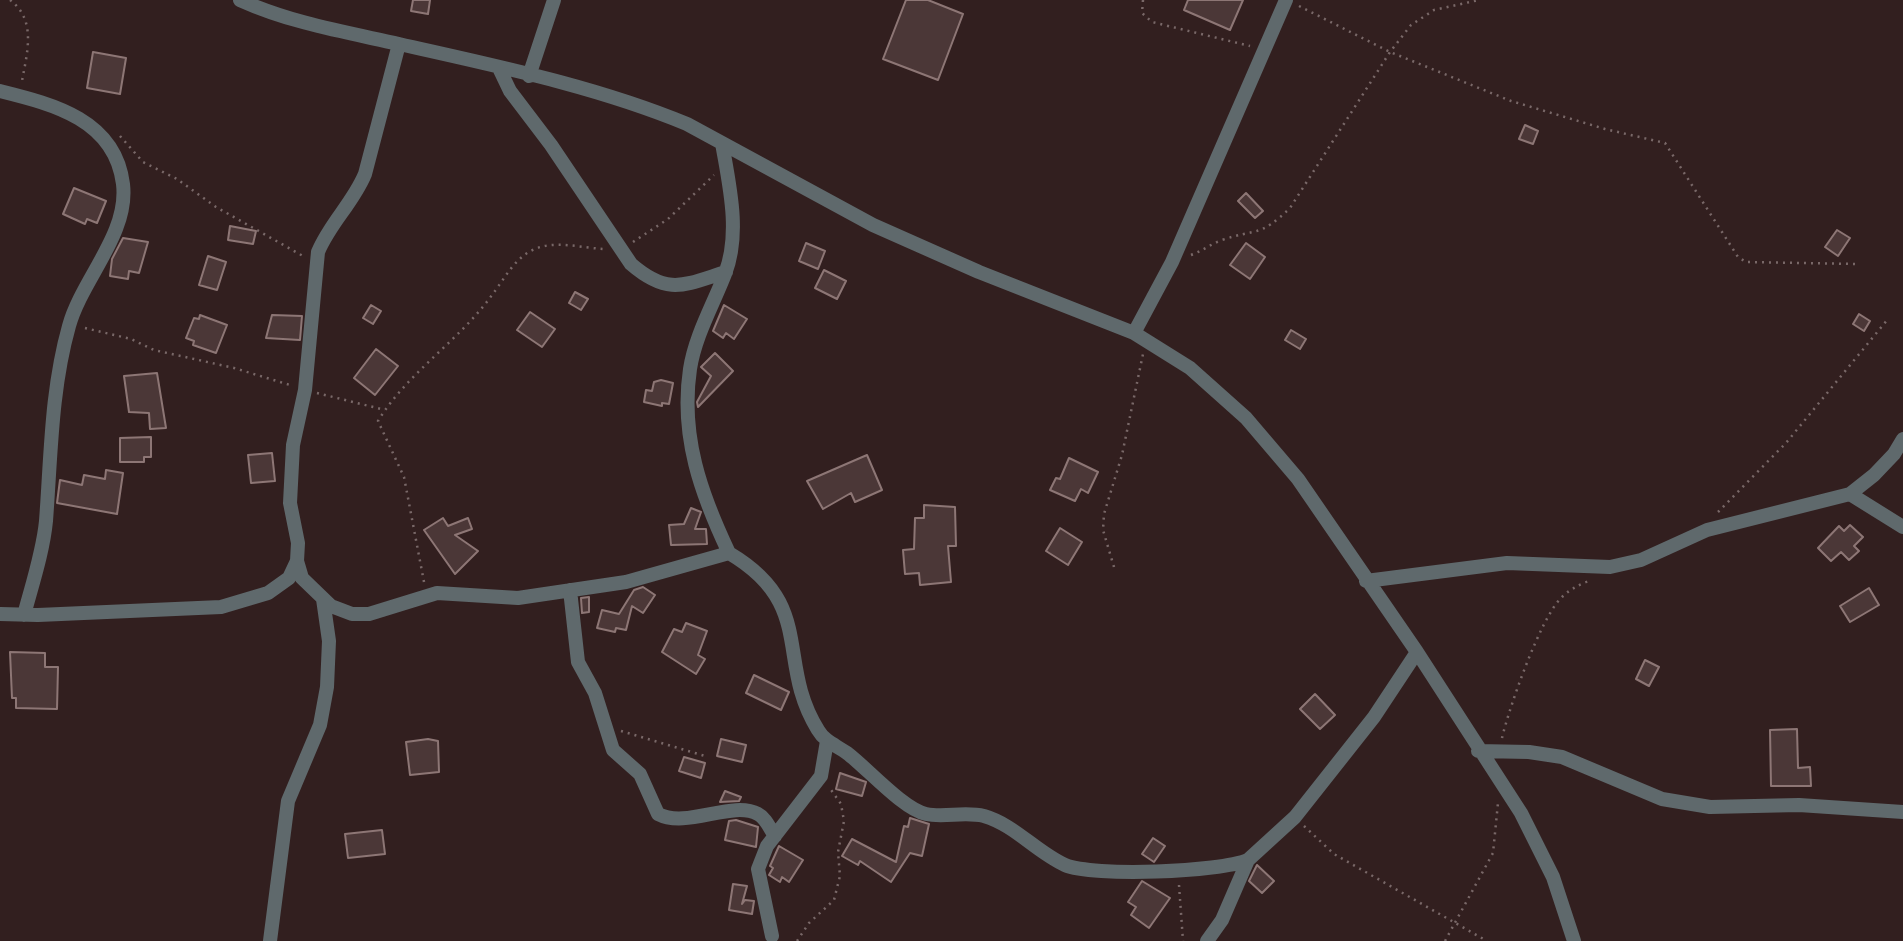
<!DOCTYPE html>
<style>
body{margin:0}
canvas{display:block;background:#321f1f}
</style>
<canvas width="1903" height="941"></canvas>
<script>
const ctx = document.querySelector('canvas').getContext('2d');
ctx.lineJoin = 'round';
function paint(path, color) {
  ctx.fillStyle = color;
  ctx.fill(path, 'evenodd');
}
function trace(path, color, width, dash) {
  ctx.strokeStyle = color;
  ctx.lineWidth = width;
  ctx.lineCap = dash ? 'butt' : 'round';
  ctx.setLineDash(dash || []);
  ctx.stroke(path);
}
const building = new Path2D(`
 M413,0H430L428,14L411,11Z
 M906,0H928L963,14L938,80L883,59Z
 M1188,0H1243L1230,30L1184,10Z
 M93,52L126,58L120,94L87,88Z
 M1525,125L1538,131L1533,144L1519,139Z
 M74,188L106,201L97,223L87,219L85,224L63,214Z
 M1246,193L1263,211L1255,218L1238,201Z
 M230,226L256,231L253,244L228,240Z
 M1837,230L1850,238L1838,256L1825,247Z
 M123,238L148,242L139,273L129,271L128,279L110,276L112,259Z
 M806,243L825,251L818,269L799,261Z
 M1246,243L1265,257L1250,279L1230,265Z
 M208,256L226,262L217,290L199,285Z
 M824,270L846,281L837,299L815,288Z
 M575,292L588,299L581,310L569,303Z
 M371,305L381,311L373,324L363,318Z
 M724,305L747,319L734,339L726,333L723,338L713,331Z
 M530,312L555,329L542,347L517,330Z
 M1859,314L1870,321L1864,331L1853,324Z
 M200,315L227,325L216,353L193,345L194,341L186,338L194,318L199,319Z
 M272,315L302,316L300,340L266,338Z
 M1291,330L1306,339L1300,349L1285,340Z
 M376,349L398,366L375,395L354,378Z
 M715,353L733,371L698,407L697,402L711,376L701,367Z
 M157,373L166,428L150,429L149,413L129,412L124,376Z
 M661,380L673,383L669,404L662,403V406L644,402L646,390L652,391L654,382Z
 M151,437V457H144V462H120V438Z
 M272,453L275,481L251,483L248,455Z
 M867,455L882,490L855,502L851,493L823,509L807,481Z
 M1069,458L1098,472L1088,493L1081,489L1075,501L1050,490L1056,478L1060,479Z
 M106,470L123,473L117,514L57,503L60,480L82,485L84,475L105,479Z
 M924,505L955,507L956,546H948L951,582L920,585L919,573L905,574L903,550L914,549L915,518H924Z
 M691,508L701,512L695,529H706L707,544L671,545L669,525L684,524Z
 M443,518L448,526L468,518L472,529L455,535L478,551L455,574L424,530Z
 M1850,525L1863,537L1854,546L1859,551L1849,560L1841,552L1831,561L1818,548L1839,526L1844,531Z
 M1060,528L1082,542L1068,565L1046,551Z
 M643,587L655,595L643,613L632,606L626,630L616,628L615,632L597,628L602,610L619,614L634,590Z
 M1869,588L1879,605L1850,622L1840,606Z
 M589,597V612L582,613L581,598Z
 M686,623L707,631L698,655L705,659L696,674L662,652L674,629L682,632Z
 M10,652L45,653V667H58L57,709L16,708V698H12Z
 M1645,660L1659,667L1649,686L1636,679Z
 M754,675L789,692L781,710L746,693Z
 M1315,694L1335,715L1320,729L1300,709Z
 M1797,729L1798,768L1810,767L1811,786H1771L1770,730Z
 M428,739L438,741L439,772L410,775L406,742Z
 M721,739L746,745L742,762L717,756Z
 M684,757L705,763L701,778L679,771Z
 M840,773L866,782L862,796L836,789Z
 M725,791L741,797L739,801L720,802Z
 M910,818L929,824L922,856L910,853L891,882L860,861L858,865L842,856L852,839L896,862L904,826L908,827Z
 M736,820L758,827L756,847L725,840L729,821Z
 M382,830L385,854L348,858L345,834Z
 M1153,838L1165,846L1154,862L1142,854Z
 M779,846L803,860L789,882L782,877L780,882L769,875L773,868L770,866Z
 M1257,865L1274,881L1262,893L1249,881Z
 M1142,881L1170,898L1149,928L1131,915L1136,907L1128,902Z
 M733,884L747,886L742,904L745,900L754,901L752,914L729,910Z`);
paint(building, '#4b3737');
trace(building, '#8d7675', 2);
trace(new Path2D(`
 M10,0C37,20 27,53 22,81
 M1143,0L1142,13L1152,22L1250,46
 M1299,6L1390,52L1511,101L1605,129L1665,143L1738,257L1746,262L1855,264
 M120,136L143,162L177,179L216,207L303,256
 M633,242L668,219L714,175
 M1191,255C1202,251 1211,244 1222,240C1257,228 1259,238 1290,208L1390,52L1411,25L1434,10L1479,0
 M85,328L131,339L154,350L234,368L290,385
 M317,393L385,410
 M1718,512L1786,443L1888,319
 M1114,567L1103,530L1104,514L1122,455L1143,354
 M424,582L404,477L378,421C407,373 459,341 492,295C505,278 515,257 535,249C555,240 582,248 604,249
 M621,731L705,756
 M1502,738C1509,708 1540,619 1561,598C1569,590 1578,585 1589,581
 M1304,826L1334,854L1487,941
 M1179,885L1183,941
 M797,941L809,923L834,900L840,876L838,852L844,821L841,804L829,787
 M1445,941L1493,853L1498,803`), '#796868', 2.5, [2, 5]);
trace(new Path2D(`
 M240,0C291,23 345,32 399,44C496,66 595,86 687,124L873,225L979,272L1134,333L1190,368L1246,418L1298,479L1417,652L1521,813L1553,877L1574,941
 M499,68L510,91L551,145L631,264C668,296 684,285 726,272
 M529,76L554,0
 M0,91C52,104 115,119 123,184C129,234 82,279 69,326C51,390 51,455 46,521C43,552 32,585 24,615
 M722,143C729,184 741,233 725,274C713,305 695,336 690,369C680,436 701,494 729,553
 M1134,333L1172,262L1286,0
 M1850,494L1903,527
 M297,561L302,578L331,606L352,614H369L437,593L518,598L626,582L729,553C817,605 775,661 818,730C825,742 836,745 847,753C867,768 903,809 926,814C945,818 964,811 984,816C1015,825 1036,852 1065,865C1093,877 1220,872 1248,860
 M1366,581L1507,563L1610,567L1641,560L1707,530L1850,494L1874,475L1894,454L1903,439
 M570,590L578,662L595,693L613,750L640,774L658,814C687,829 732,800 758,814C766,818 770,829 775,836
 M0,614L38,615L221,607L268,593L289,578L297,561L298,543L290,503L293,445L305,390L318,252C330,223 353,203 365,174L399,44
 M1478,751L1529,752L1562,757L1662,799L1710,807L1799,805L1903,812
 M772,936L758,869L767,846L821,776L827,741
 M270,941L288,801L320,725L327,687L329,641L323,599
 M1207,941L1222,920L1248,860L1295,817L1374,717L1417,652`), '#5f696c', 14);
</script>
